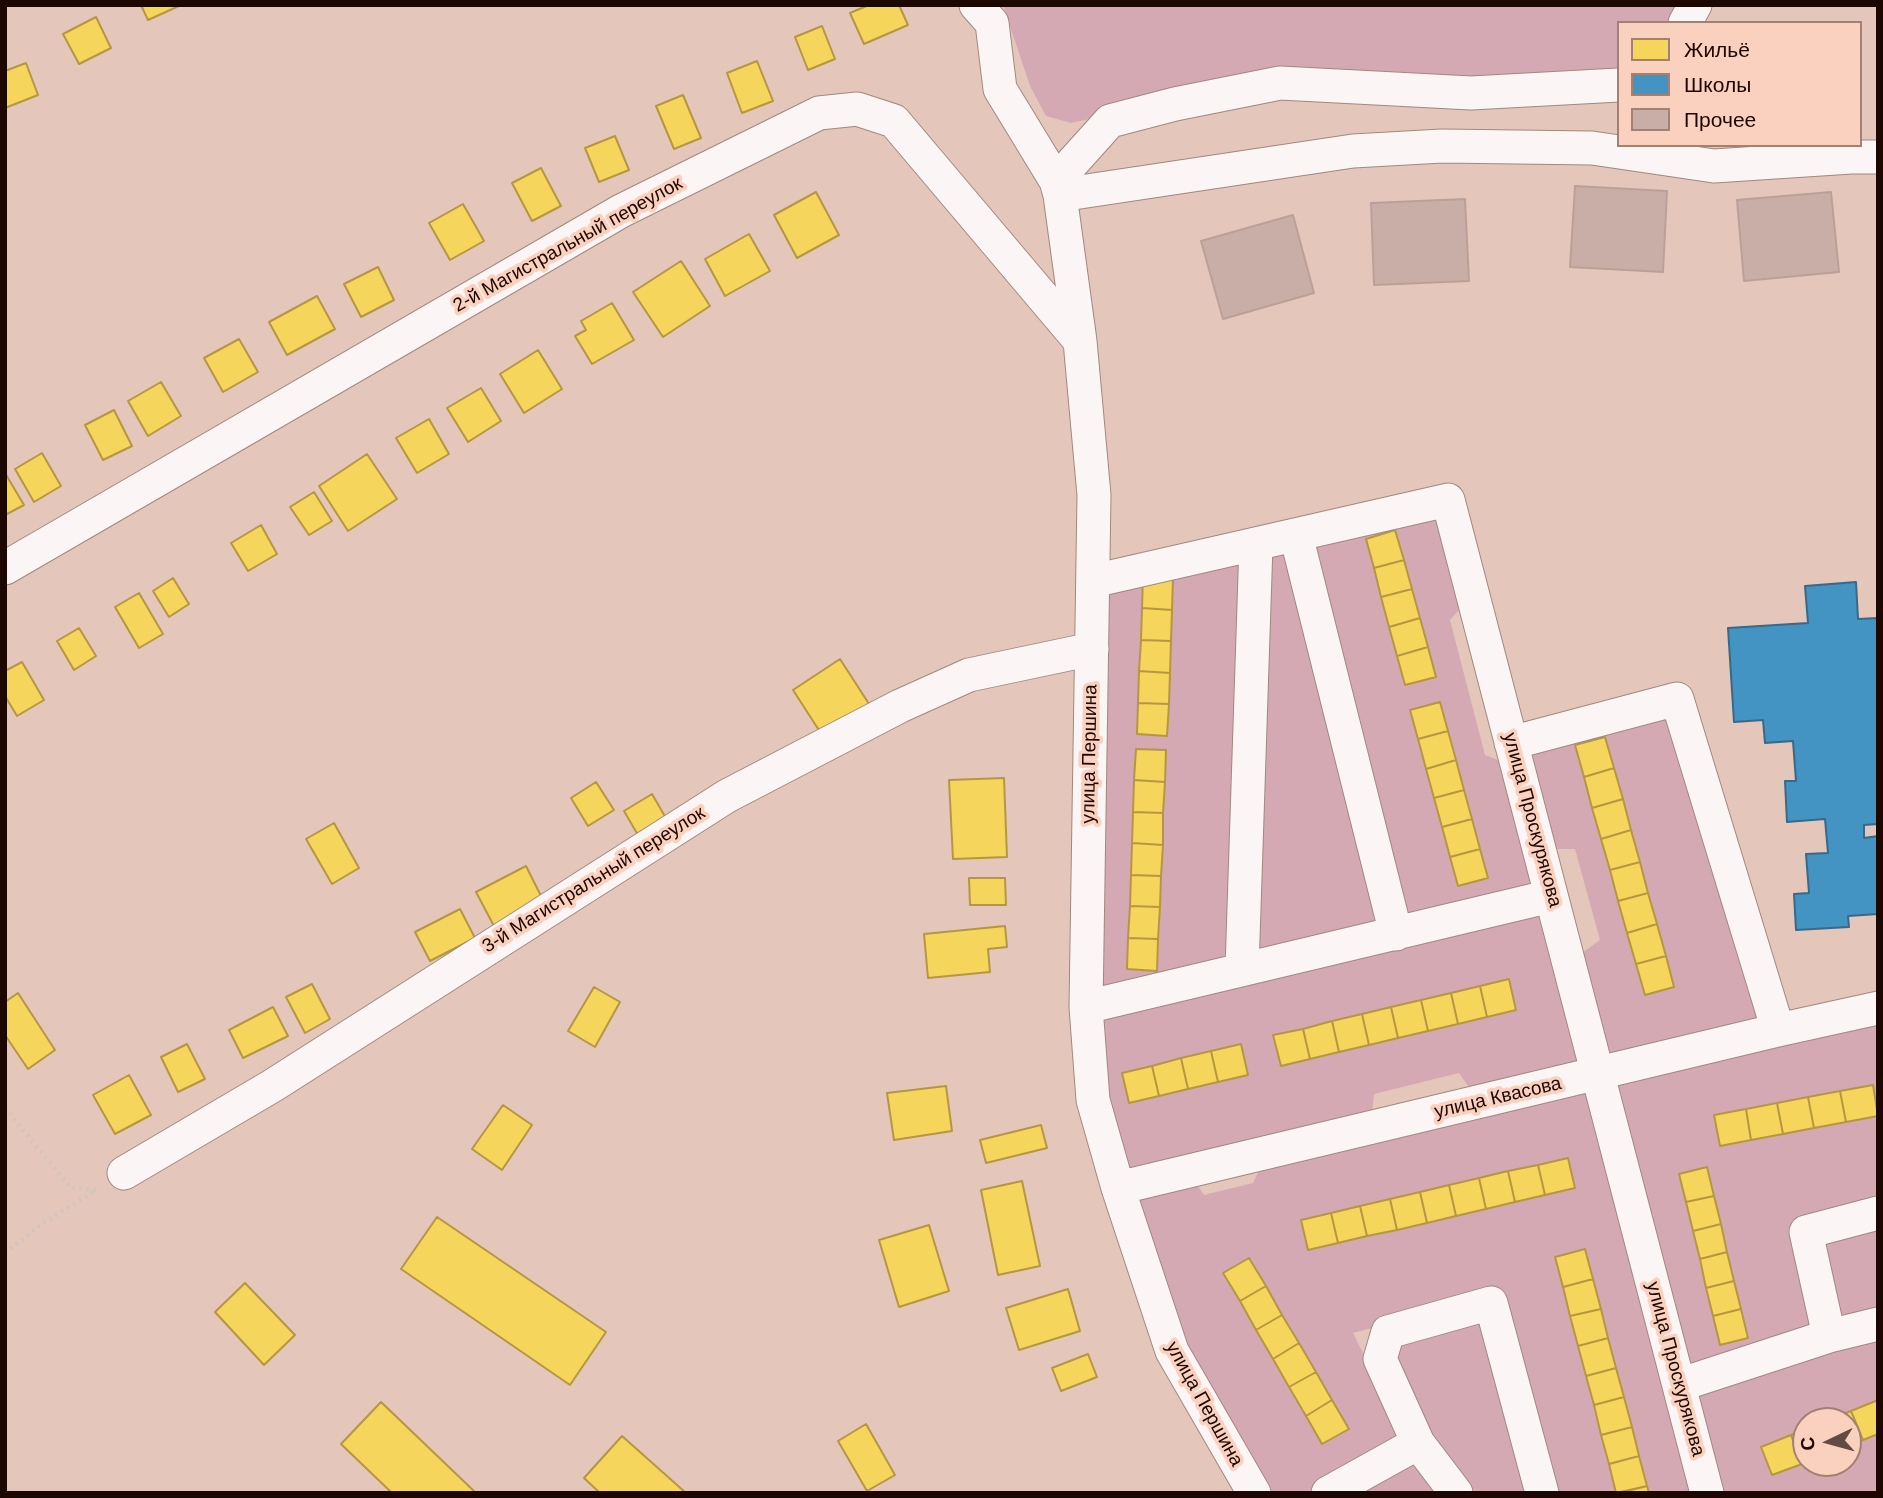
<!DOCTYPE html>
<meta charset="utf-8">
<style>
body{margin:0}
#map{position:relative;width:1883px;height:1498px;overflow:hidden;background:#e4c6ba;font-family:Helvetica,sans-serif}
canvas{display:block}
.frame{position:absolute;inset:0;border:7px solid #1d0701;pointer-events:none}
.legend{position:absolute;left:1617px;top:21px;width:245px;height:126px;box-sizing:border-box;background:#fad0be;border:2px solid #a28072;margin:0;padding:9px 12px;list-style:none;font-size:21px;color:#1d0701}
.legend li{display:flex;align-items:center;gap:14px;height:35px}
.legend b{width:35px;border:2px solid #a28072}
.north{position:absolute;left:1792px;top:1407px;width:70px;height:70px;box-sizing:border-box;background:#fad0be;border:2px solid #a28072;border-radius:50%;rotate:265deg;font-size:19px;font-weight:700;line-height:28px;text-align:center;color:#1d0701}
.north::after{content:'';display:block;margin:auto;width:24px;height:32px;background:#634a42;clip-path:polygon(50% 0,100% 100%,50% 72%,0 100%)}
</style>
<div id="map">
<canvas width="1883" height="1498"></canvas>
<div class="frame"></div>
<ul class="legend">
<li><b style="height:19px;background:#f6d55c"></b>Жильё</li>
<li><b style="height:19px;background:#4393c3"></b>Школы</li>
<li><b style="height:19px;background:#c9aea7"></b>Прочее</li>
</ul>
<div class="north">С</div>
</div>
<script>
const ctx = document.querySelector('canvas').getContext('2d');
ctx.lineJoin = 'round';
function paint(path, color) {
  ctx.fillStyle = color;
  ctx.fill(path, 'evenodd');
}
function trace(path, color, width, dash) {
  ctx.strokeStyle = color;
  ctx.lineWidth = width;
  ctx.lineCap = dash ? 'butt' : 'round';
  ctx.setLineDash(dash || []);
  ctx.stroke(path);
}
function label(font, color, halo, rows, align = 'center') {
  ctx.font = font + ' Helvetica,sans-serif';
  ctx.lineWidth = 7;
  ctx.setLineDash([]);
  ctx.textBaseline = 'middle';
  ctx.strokeStyle = halo;
  ctx.fillStyle = color;
  for (const [text, x, y, turn = 0] of rows) {
    ctx.save();
    ctx.translate(x, y);
    ctx.rotate((+turn || 0) * Math.PI / 180);
    ctx.textAlign = isNaN(turn) ? turn : align;
    if (halo) ctx.strokeText(text, 0, 0);
    ctx.fillText(text, 0, 0);
    ctx.restore();
  }
}
paint(new Path2D(`
 M1003,5H1686L1677,23H1619V76L1279,77L1071,123L1046,116L1030,86Z
 M1442,509L1466,602L1450,620L1485,755L1508,764L1542,894L1400,927L1304,539Z
 M1289,543L1381,925L1253,957L1265,549Z
 M1250,551L1236,964L1093,999L1101,585Z
 M1671,708L1769,1025L1603,1067L1575,958L1600,940L1575,849H1547L1521,748Z
 M1544,905L1588,1070L1476,1097L1459,1073L1374,1094L1371,1122L1125,1180L1099,1097L1094,1013Z
 M1878,1015V1209L1801,1229L1824,1334L1684,1379L1606,1078Z
 M1594,1082L1702,1493H1547L1494,1296L1353,1333L1407,1441L1310,1493H1261L1178,1348L1128,1193L1192,1177L1204,1195L1253,1183L1264,1160Z
 M1878,1223V1313L1848,1320L1836,1315L1820,1243Z
 M1482,1315L1532,1493H1469L1427,1438L1391,1356L1397,1339Z
 M1878,1328V1493H1713L1686,1388ZM1806,1421H1848V1463H1806Z
 M1415,1454L1445,1493H1344Z`), '#d4a9b4');
const homes = new Path2D(`
 M141,5H179V6L148,20Z
 M869,5H899L908,25L864,44L850,13Z
 M96,17L111,48L79,64L63,34Z
 M822,26L835,59L808,70L795,37Z
 M757,61L773,101L742,113L727,73Z
 M26,63L38,95L5,108V71Z
 M683,95L701,138L674,149L656,106Z
 M615,136L629,170L599,182L585,148Z
 M541,168L561,206L532,221L512,183Z
 M816,192L839,235L797,258L774,215Z
 M463,204L484,241L450,260L429,223Z
 M749,234L770,271L725,296L705,259Z
 M681,261L710,306L663,337L633,292Z
 M378,267L394,300L361,317L344,284Z
 M317,296L335,329L287,355L269,322Z
 M612,303L634,340L592,364L575,336L586,330L581,321Z
 M239,339L258,372L223,392L204,358Z
 M538,350L562,389L524,413L500,374Z
 M161,382L181,416L148,436L128,401Z
 M481,388L501,421L468,442L447,408Z
 M114,410L132,446L103,460L85,425Z
 M429,419L449,454L417,473L396,438Z
 M42,453L61,486L34,502L15,469Z
 M367,454L397,499L348,531L319,486Z
 M5,473L24,505L5,515Z
 M314,492L332,521L309,535L290,507Z
 M261,525L277,554L248,571L231,543Z
 M1395,530L1404,560L1374,568L1366,539Z
 M1404,560L1412,589L1381,597L1374,568Z
 M1143,577L1173,578L1172,610L1142,608Z
 M173,578L189,604L169,617L153,591Z
 M1412,589L1420,618L1389,627L1381,597Z
 M139,593L163,634L139,648L115,607Z
 M1142,608L1172,610L1171,641L1141,640Z
 M1420,618L1428,647L1397,656L1389,627Z
 M79,628L96,656L74,670L57,641Z
 M1141,640L1171,641L1170,673L1139,671Z
 M1428,647L1436,677L1405,685L1397,656Z
 M840,659L871,707L824,738L793,690Z
 M22,662L44,700L17,716L5,696V671Z
 M1139,671L1170,673L1169,704L1138,703Z
 M1440,702L1448,731L1418,739L1410,710Z
 M1138,703L1169,704L1167,736L1137,734Z
 M1448,731L1456,760L1426,769L1418,739Z
 M1605,737L1614,768L1584,777L1575,745Z
 M1136,749L1166,750L1165,782L1134,780Z
 M1456,760L1464,790L1434,798L1426,769Z
 M1614,768L1623,799L1592,808L1584,777Z
 M1004,778L1007,857L953,859L949,780Z
 M1134,780L1165,782L1163,813L1133,812Z
 M596,782L614,810L588,826L571,798Z
 M1464,790L1472,819L1442,827L1434,798Z
 M652,794L670,825L642,842L624,811Z
 M1623,799L1631,830L1601,839L1592,808Z
 M1133,812L1163,813V845L1132,843Z
 M1472,819L1480,849L1450,857L1442,827Z
 M334,823L359,868L332,884L306,839Z
 M1631,830L1640,862L1610,870L1601,839Z
 M1132,843L1163,845L1161,876L1131,875Z
 M1480,849L1488,878L1458,886L1450,857Z
 M1640,862L1648,893L1618,901L1610,870Z
 M526,866L543,900L494,926L476,892Z
 M1131,875L1161,876L1160,907L1130,906Z
 M969,878H1005L1006,905H970Z
 M1648,893L1657,924L1627,933L1618,901Z
 M1130,906L1160,907L1158,939L1128,938Z
 M460,909L475,938L430,961L415,932Z
 M1657,924L1666,956L1636,964L1627,933Z
 M1005,926L1007,947L988,949L990,972L928,978L924,934Z
 M1128,938L1158,939L1157,971L1127,969Z
 M1666,956L1674,987L1645,995L1636,964Z
 M1509,979L1516,1010L1487,1017L1480,986Z
 M312,984L330,1019L305,1033L286,997Z
 M1480,986L1487,1017L1458,1024L1451,993Z
 M594,987L620,1002L595,1047L568,1031Z
 M18,993L55,1050L28,1069L5,1035V1002Z
 M1451,993L1458,1024L1428,1031L1421,1000Z
 M1421,1000L1428,1031L1398,1038L1391,1007Z
 M273,1007L288,1036L243,1058L229,1030Z
 M1391,1007L1398,1038L1369,1045L1362,1014Z
 M1362,1014L1369,1045L1339,1052L1332,1021Z
 M1332,1021L1339,1052L1310,1059L1303,1029Z
 M1303,1029L1310,1059L1281,1066L1273,1035Z
 M187,1044L205,1079L178,1092L161,1057Z
 M1241,1044L1248,1075L1218,1082L1211,1051Z
 M1211,1051L1218,1082L1188,1089L1181,1058Z
 M1181,1058L1188,1089L1159,1096L1152,1066Z
 M1152,1066L1159,1096L1129,1103L1122,1073Z
 M129,1075L151,1115L115,1134L93,1095Z
 M1873,1085L1878,1116L1846,1122L1840,1091Z
 M946,1086L952,1131L894,1140L887,1093Z
 M1840,1091L1846,1122L1814,1128L1808,1097Z
 M1808,1097L1814,1128L1783,1134L1777,1103Z
 M1777,1103L1783,1134L1751,1140L1746,1109Z
 M503,1105L532,1125L502,1170L472,1149Z
 M1746,1109L1751,1140L1720,1146L1714,1115Z
 M1041,1125L1047,1148L986,1163L980,1140Z
 M1568,1158L1575,1188L1545,1195L1538,1165Z
 M1538,1165L1545,1195L1515,1202L1508,1171Z
 M1707,1167L1714,1196L1686,1202L1679,1174Z
 M1508,1171L1515,1202L1486,1209L1479,1178Z
 M1479,1178L1486,1209L1456,1216L1449,1185Z
 M1022,1181L1040,1266L998,1275L981,1190Z
 M1449,1185L1456,1216L1427,1223L1420,1192Z
 M1420,1192L1427,1223L1397,1230L1390,1199Z
 M1714,1196L1721,1224L1693,1231L1686,1202Z
 M1390,1199L1397,1230L1367,1236L1360,1206Z
 M1360,1206L1367,1236L1338,1243L1331,1213Z
 M1331,1213L1338,1243L1308,1250L1301,1220Z
 M437,1217L606,1332L570,1385L401,1269Z
 M1721,1224L1727,1252L1700,1259L1693,1231Z
 M929,1225L949,1291L899,1307L879,1240Z
 M1585,1249L1593,1279L1563,1287L1555,1257Z
 M1727,1252L1734,1281L1706,1288L1700,1259Z
 M1249,1258L1266,1286L1240,1301L1223,1273Z
 M1593,1279L1601,1309L1570,1316L1563,1287Z
 M1734,1281L1741,1309L1713,1316L1706,1288Z
 M245,1283L295,1335L264,1365L215,1312Z
 M1266,1286L1282,1315L1256,1330L1240,1301Z
 M1068,1289L1080,1331L1019,1350L1006,1308Z
 M1601,1309L1608,1338L1578,1346L1570,1316Z
 M1741,1309L1748,1338L1720,1345L1713,1316Z
 M1282,1315L1299,1343L1273,1359L1256,1330Z
 M1608,1338L1616,1368L1586,1376L1578,1346Z
 M1299,1343L1316,1372L1289,1387L1273,1359Z
 M1088,1354L1097,1377L1061,1391L1052,1368Z
 M1616,1368L1624,1397L1594,1405L1586,1376Z
 M1316,1372L1332,1400L1306,1416L1289,1387Z
 M1624,1397L1632,1427L1601,1435L1594,1405Z
 M1332,1400L1349,1429L1322,1444L1306,1416Z
 M1878,1400V1434L1863,1440L1851,1411Z
 M381,1402L476,1493H392L341,1444Z
 M1851,1411L1863,1440L1848,1446V1421H1825Z
 M866,1424L895,1475L867,1491L838,1441Z
 M1632,1427L1639,1456L1609,1464L1601,1435Z
 M1806,1429V1462L1802,1464L1791,1435Z
 M1791,1435L1802,1464L1772,1475L1761,1447Z
 M622,1436L686,1493H600L584,1478Z
 M1639,1456L1647,1486L1616,1493L1609,1464Z
 M1647,1486L1649,1493H1619Z`);
paint(homes, '#f6d55c');
trace(homes, '#b59741', 2);
const schools = new Path2D(`
 M1856,582L1858,619L1878,618V824L1864,825V838L1878,836V914L1848,916L1849,927L1796,930L1794,894L1809,893L1806,854L1828,853L1825,819L1787,822L1785,781H1796L1793,741L1765,743L1763,720L1734,722L1728,628L1808,623L1805,586Z`);
paint(schools, '#4393c3');
trace(schools, '#386989', 2);
const building = new Path2D(`
 M1575,186L1667,191L1663,272L1570,267Z
 M1831,192L1839,272L1744,281L1737,200Z
 M1465,199L1469,281L1374,285L1371,203Z
 M1293,215L1314,293L1223,319L1201,241Z`);
paint(building, '#c9aea7');
trace(building, '#bba09a', 2);
const minor = new Path2D(`
 M976,5L992,23L1000,89L1056,181L1060,195L1080,341L1094,495L1086,1007L1093,1100L1118,1188L1172,1351L1254,1493
 M1685,23L1695,5
 M1056,181L1110,121L1175,104L1280,83L1471,93L1619,85
 M1060,195L1353,151L1442,146L1592,148L1714,166L1851,157H1878
 M1296,535L1396,934
 M5,568L621,211L819,113L857,109L894,121L1080,341
 M1093,581L1448,500L1707,1493
 M1511,743L1677,699L1778,1030
 M1242,969L1256,544
 M1086,1007L1551,896
 M124,1173L272,1086L727,796L900,706L969,675L1092,649
 M1118,1188L1778,1030L1878,1008
 M1829,1336L1806,1232L1878,1213
 M1679,1385L1829,1336L1878,1324
 M1328,1493L1418,1443
 M1456,1493L1418,1443L1380,1359L1388,1332L1491,1303L1542,1493`);
trace(minor, '#a1887e', 35);
trace(new Path2D(`
 M5,1108L70,1187L96,1190L99,1188
 M5,1253L42,1224L96,1190`), '#cfc5c2', 4.5, [2, 5]);
trace(minor, '#fbf6f5', 33);
label('19px', '#1d0701', '#fad0be', [
 ["2-й Магистральный переулок",568,245,-29],
 ["улица Першина",1090,754,-89],
 ["улица Проскурякова",1532,820,75],
 ["3-й Магистральный переулок",594,880,-32],
 ["улица Квасова",1498,1098,-13],
 ["улица Проскурякова",1675,1369,75],
 ["улица Першина",1204,1404,61]
]);
</script>
